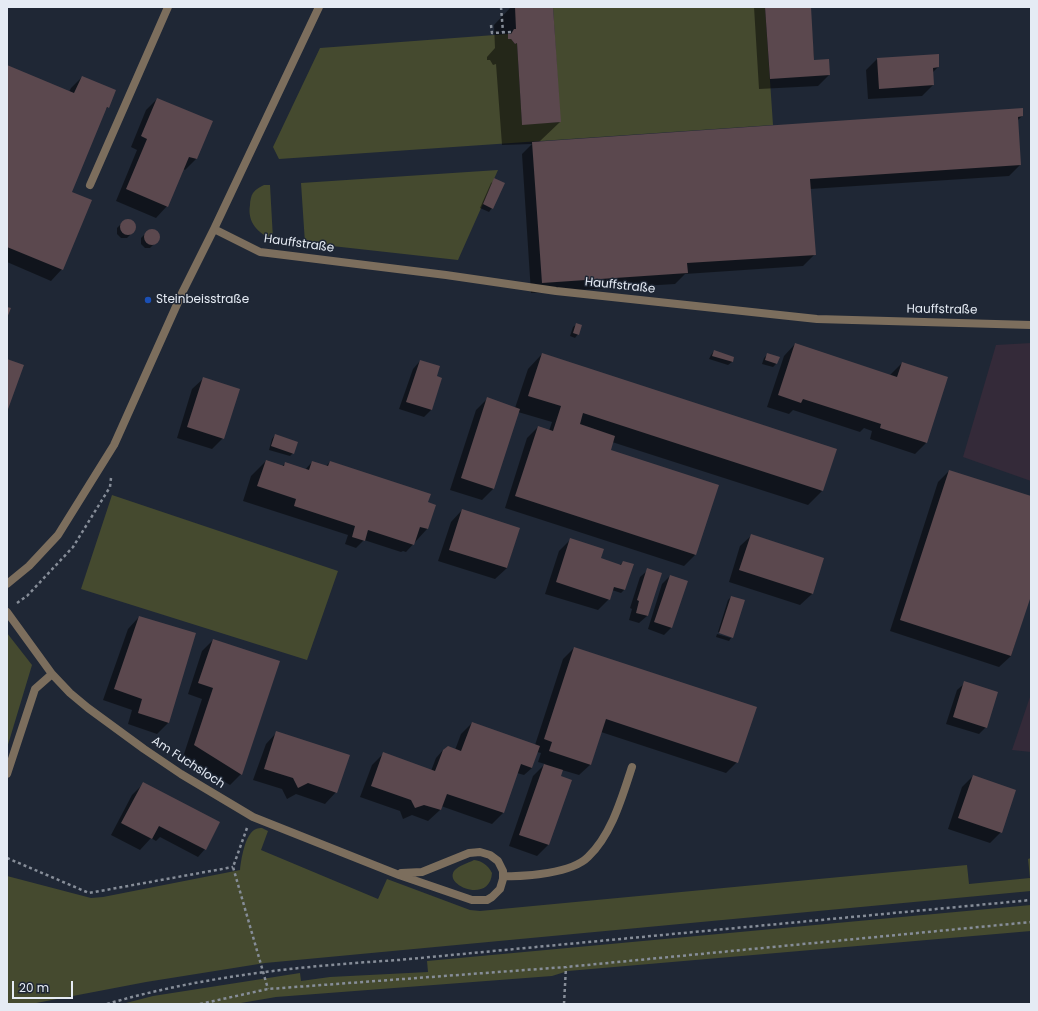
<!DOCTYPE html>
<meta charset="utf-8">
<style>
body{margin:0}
#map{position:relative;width:1038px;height:1011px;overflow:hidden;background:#1f2735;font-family:Poppins,sans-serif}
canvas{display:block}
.frame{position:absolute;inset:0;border:8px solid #e5ebf4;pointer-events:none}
.scale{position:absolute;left:12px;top:981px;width:61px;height:18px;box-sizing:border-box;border:2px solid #e5ebf4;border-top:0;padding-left:5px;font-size:12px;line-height:14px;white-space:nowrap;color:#e5ebf4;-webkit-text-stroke:3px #1f2735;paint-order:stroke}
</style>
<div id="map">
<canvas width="1038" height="1011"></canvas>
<div class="frame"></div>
<div class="scale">20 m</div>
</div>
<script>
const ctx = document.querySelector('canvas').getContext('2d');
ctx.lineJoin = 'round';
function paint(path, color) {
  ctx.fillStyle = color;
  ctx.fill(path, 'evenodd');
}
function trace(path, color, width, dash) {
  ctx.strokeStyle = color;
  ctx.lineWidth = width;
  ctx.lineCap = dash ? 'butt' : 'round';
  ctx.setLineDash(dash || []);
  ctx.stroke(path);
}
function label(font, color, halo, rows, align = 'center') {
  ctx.font = font + ' Poppins,sans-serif';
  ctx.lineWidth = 3;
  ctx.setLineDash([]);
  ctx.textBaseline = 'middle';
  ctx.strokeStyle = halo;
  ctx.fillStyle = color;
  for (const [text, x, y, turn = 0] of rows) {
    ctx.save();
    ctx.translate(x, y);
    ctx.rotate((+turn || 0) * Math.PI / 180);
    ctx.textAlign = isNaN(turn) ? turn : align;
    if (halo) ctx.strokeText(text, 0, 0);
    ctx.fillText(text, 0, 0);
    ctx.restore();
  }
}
paint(new Path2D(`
 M1031,343V481L963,457L996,345Z
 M1031,694V752L1012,750Z`), '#342a39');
paint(new Path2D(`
 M553,7H765L773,125L279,159L273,147L320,48L508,34V39H511L515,44L517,43L522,124L560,122Z
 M498,170L458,260L305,243L301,183Z
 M264,185H270L273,239C258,234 247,222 250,205C250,201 251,196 253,193C256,189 260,187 264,185Z
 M112,495L338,571L307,660L81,589Z
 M7,633L32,665L7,748Z
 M262,828L268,831L261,850L378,899L387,879L470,910L480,911L967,865L969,884L1030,878L1028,859L1031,858V891L265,963L146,982L31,1004H7V876L91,898L103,897L240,870C241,860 245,833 256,829C258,828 260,828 262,828Z
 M474,860C482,861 488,865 492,873C490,904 444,886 454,871C458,866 468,863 474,860Z
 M1031,905V931L568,971L552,976L276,997L235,1004H122L153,996L300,973L301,981L330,977L428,972L427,961Z`), '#454a2f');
paint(new Path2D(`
 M511,7H552L560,122L539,142L1022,116L1017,121L1020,165L1009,176L810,189L815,254L803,266L685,274L675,284L531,293L522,154L532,144L502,145L496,64L493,65L490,60H487V57L495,48L494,25Z
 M754,7H810L814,61L829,75L818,86L759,89Z
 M877,59L938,67L932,73L933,85L922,96L868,99L866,70Z
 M7,66L69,92L71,88L82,77L108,107L104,111L70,193L62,269L51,281L7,262Z
 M157,99L211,122L196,159L185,170L183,169L167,206L156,218L116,201L137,150L131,147L146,110Z
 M495,180L492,208L489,212L480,208L491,183Z
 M125,220H131L135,224V230L127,238H121L117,234V228Z
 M149,230H154L158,234V240L150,248H145L141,244V238Z
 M577,324L578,334L575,338L570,336L573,327Z
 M795,344L890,375L902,363L926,443L915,454L870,439L872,431L864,428L860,432L793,410L789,414L767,407L784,356Z
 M714,351L733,358L732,362L728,365L709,359L711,355Z
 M542,354L822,491L808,505L612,442L609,450L695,555L684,566L505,508L527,438L538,427L549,431L552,422L518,412L493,489L482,500L450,490L476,410L487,399L515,408L528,369Z
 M768,354L778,358L776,364L773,367L762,364L764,358Z
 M420,361L435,377L441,379L431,410L424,417L399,409L413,369Z
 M204,378L223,438L212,449L177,438L192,389Z
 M275,435L293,453L290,456L269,450L272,439Z
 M266,461L282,466L286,463L305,470L312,462L326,466L330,462L427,503V529L406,552L403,551L401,552L364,540L356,548L345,544L348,535L243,501L251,476Z
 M949,471L1031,498V592L1011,656L999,667L890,631L938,482Z
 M462,510L519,529L507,568L495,579L438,561L451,522Z
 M752,535L823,558L812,594L800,605L729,582L740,546Z
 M571,539L599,559L619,566L623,562L633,565L624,590L621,593L612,590L609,599L598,610L545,594L559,551Z
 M648,570L661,574L647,616L639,623L629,620L632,609L630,608L640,577Z
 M670,576L672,627L664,635L648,629L662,584Z
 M731,597L732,638V636L718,632L728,600Z
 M139,617L168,723L157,734L128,724L132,710L103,700L128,629Z
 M717,634L731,638L729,641L716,637Z
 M213,640L241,774L230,785L183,757L202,699L188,694L202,651Z
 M574,648L737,762L726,773L601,732L591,764L579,775L562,770L560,776L549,844L537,856L509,846L533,776L545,764L538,762L541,753L537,752L532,768L524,775L517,773L503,813L492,824L441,806L440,810L428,821L412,815L403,819L400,811L360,797L372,765L383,754L431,771L436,758L443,750H455L461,734L472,723L535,745L563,659Z
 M965,683L986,727L979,734L946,724L957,690Z
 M277,732L336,792L325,804L296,794L287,799L282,789L253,780L266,744Z
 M973,776L1001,832L990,843L948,829L962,787Z
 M143,784L205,849L198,857L160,837L156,841L151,838L140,850L111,835L132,795Z`), '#0007');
paint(new Path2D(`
 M515,7H553L561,122L522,125L517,43L515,44L511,39H508V34H511L514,29H516Z
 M765,7H811L814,60L829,59L830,75L770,79Z
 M939,54V67L933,68L934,85L879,89L877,58Z
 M7,65L74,93L82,76L116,90L109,108L107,107L72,192L92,200L63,270L7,247Z
 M157,98L213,121L197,159L189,157L168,207L126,189L147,139L141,136Z
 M1023,108V116L1018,117L1021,165L810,179L816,255L687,263L688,273L542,283L532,142Z
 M494,178L505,183L493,209L483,204Z
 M120 227a8 8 0 1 1 16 0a8 8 0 1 1-16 0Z
 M144 237a8 8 0 1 1 16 0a8 8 0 1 1-16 0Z
 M7,307L11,308L7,318Z
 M576,323L582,325L579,335L573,333Z
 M795,343L897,377L902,362L948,377L927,443L880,428L881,424L803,399L801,403L778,395Z
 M714,350L734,357L733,362L712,356Z
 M542,353L837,449L823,491L583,413L580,424L615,436L611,450L719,485L696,555L515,496L538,426L553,431L561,406L528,396Z
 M767,353L780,357L777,364L765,360Z
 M7,359L24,365L7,412Z
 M420,360L440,366L437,376L442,378L432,410L406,402Z
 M203,377L240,389L224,439L187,427Z
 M487,397L520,409L494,489L461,478Z
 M275,434L298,442L294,454L271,446Z
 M266,460L284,466L285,462L309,470L312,461L328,466L330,461L431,494L428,502L436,505L428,529L420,527L414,545L368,530L365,541L352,537L355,526L294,506L296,499L257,486Z
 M949,470L1031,496V596L1011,656L900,620Z
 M462,509L520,528L507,568L449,550Z
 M751,534L824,558L813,594L739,570Z
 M570,538L604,549L601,558L621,565L623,561L634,564L625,590L614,587L610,600L556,582Z
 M647,568L662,573L648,616L636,613L639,601L637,600Z
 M670,575L688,581L672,628L654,622Z
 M731,596L745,600L733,638L719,633Z
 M139,616L196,633L169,723L138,713L142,699L114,689Z
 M213,639L280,661L242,775L194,745L213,688L198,683Z
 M574,647L757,707L738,763L606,719L591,765L549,751L552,742L544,739Z
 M964,681L998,692L987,728L953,717Z
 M472,722L540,746L532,768L521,764L504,813L447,794L441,810L424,805L415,808L411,800L371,786L383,752L435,771L443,750L448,746L461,751Z
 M276,731L350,755L337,793L308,783L298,788L293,778L264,769Z
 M544,764L563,770L561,776L572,780L549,845L519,835Z
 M973,775L1016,790L1002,833L958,818Z
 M143,782L220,822L206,850L159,826L152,839L121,823Z`), '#5b484e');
trace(new Path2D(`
 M501,7L503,32
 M491,25L492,33L512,32
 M17,603L27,596L73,547L110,487L111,478
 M247,828L233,867L268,989
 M7,858L89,893L233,867
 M107,1004C202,976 301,966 399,960L1031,900
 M200,1004L268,989L566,967L1031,922
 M564,1004L566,967`), '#868d98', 2.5, [3, 3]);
trace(new Path2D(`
 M90,185L168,7
 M503,876C526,877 572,873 588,857C612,834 622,797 632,767`), '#7c6e5d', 8);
trace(new Path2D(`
 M214,229L260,252L446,275L556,291L817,319L1031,325
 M7,584L29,566L58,535L114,445L183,291L214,229L319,7
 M7,612L52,674L70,693L88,708L144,749L181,774L253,817L399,875L472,900H487L492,897L500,889L503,879V871L498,861L490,855L480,852L469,853L422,872L401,873L399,875
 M7,774L35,689L52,674`), '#7c6e5d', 8);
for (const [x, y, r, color] of [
 [148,300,4,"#1a4fb4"]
]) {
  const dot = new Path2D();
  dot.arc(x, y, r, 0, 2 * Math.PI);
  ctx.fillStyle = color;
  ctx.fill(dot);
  trace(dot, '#1f2735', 1.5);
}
label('12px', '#e5ebf4', '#1f2735', [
 ["Hauffstraße",299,244,8],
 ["Hauffstraße",620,286,6],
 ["Hauffstraße",942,310,1],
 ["Am Fuchsloch",188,763,33]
]);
label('12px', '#e5ebf4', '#1f2735', [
 ["Steinbeisstraße",156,300]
], 'left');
</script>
